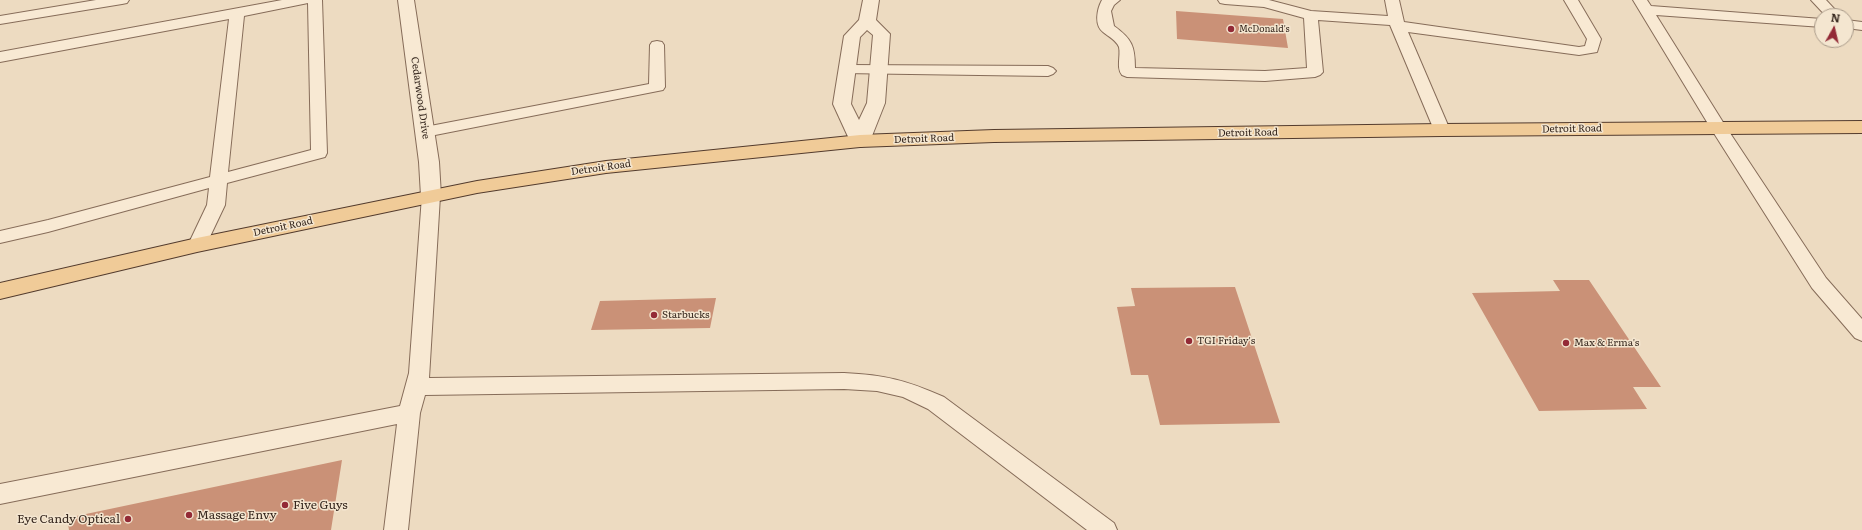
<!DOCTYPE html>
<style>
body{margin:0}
#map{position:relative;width:1862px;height:530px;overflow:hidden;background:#eddbc1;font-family:Literata,serif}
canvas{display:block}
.north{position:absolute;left:1814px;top:8px;width:40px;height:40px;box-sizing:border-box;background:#f4e6d0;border:1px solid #a89988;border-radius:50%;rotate:8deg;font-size:11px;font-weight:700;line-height:16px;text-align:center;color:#35261d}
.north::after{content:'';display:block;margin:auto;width:14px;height:18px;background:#932a36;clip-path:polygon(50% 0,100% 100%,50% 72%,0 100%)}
</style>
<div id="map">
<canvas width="1862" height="530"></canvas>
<div class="north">N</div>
</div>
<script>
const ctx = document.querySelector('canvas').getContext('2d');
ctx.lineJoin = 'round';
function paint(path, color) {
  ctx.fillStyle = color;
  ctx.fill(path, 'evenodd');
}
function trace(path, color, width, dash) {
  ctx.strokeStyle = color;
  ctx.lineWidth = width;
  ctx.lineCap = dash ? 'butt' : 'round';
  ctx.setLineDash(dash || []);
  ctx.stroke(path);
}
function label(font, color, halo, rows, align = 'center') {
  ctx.font = font + ' Literata,serif';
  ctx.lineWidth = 3;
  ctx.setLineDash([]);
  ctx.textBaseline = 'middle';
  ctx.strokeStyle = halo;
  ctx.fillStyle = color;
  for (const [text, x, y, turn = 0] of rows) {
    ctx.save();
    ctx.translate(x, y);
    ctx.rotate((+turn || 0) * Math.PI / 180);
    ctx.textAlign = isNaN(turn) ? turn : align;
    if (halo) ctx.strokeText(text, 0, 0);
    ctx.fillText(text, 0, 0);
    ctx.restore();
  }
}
paint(new Path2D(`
 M1176,11L1283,19L1288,48L1177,39Z
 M1553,280H1589L1661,387H1633L1647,409L1539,411L1472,293L1560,291Z
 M1235,287L1280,423L1160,425L1148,375H1131L1117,307L1135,306L1131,288Z
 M716,298L710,328L591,330L600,301Z
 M342,460L331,530H69L67,518Z`), '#ca9177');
const lane = new Path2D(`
 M96,0H129L127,3L122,4L0,24V16Z
 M282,0H322L327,153L325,157L227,183L225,205L206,245L204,249L197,251L190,249L188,245L207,205L209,188L48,232L0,243V231L48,220L210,177L229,19L0,62V52ZM308,3L311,150L228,172L244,16Z
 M1102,0H1120L1114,5L1111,11L1114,26C1132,39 1135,46 1135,68L1265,71L1307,68L1304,18L1264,7L1225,4L1220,3L1218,0H1269L1311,11L1388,16L1385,0H1399L1404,22L1579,47L1585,46L1587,39L1564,0H1578L1601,39L1597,52L1579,55L1408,32L1450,130L1448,133L1442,135L1436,133L1434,130L1390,25L1318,20L1323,72L1320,75L1315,77L1265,81L1127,77L1122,75C1116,68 1121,56 1119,47C1116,40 1109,37 1103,32C1094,25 1097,9 1102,0Z
 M1633,0H1647L1651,6L1822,19V27L1656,15L1726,127L1826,278L1862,319V341L1855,338L1812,288L1710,127Z
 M1811,0H1826L1841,16H1826Z
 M1846,20L1862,22V30L1846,28Z
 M657,41L662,42L664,45L665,87L663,90L425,137L419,135L417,132L419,129L425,127L649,84L650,45L652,42Z
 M847,65L1048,66L1053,68L1056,71L1053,74L1048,76L842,73L839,70L842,67Z
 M431,190L437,192L440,196L429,378L844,373C885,375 906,380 944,397L1114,523L1117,530H1087L928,409L903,397L877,391L844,389L425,395L420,413L408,530H384L397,424L0,504V484L400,406L409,373L422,196L425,192Z`);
const street = new Path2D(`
 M398,0H414L439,162L441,196L438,201L431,203L424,201L421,196L419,162Z
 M863,0H879L876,20L890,34L885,103L870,141L867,145L860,147L853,145L850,141L833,104L844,36L859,20ZM867,30L873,35L867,103L859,120L851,104L860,37Z`);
const primary = new Path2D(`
 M1862,121V133L1442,136L994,142L860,147L606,173L477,193L197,252L0,299V283L197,238L477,181L606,161L860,135L994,130L1442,124Z`);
trace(lane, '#866c59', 2);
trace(street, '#866c59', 2);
trace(primary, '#533b2d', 2);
paint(lane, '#f8e9d3');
paint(street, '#f8e9d3');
paint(primary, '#f0cb98');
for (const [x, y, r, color] of [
 [1231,29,4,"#932a36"],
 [654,315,4,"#932a36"],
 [1189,341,4,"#932a36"],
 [1566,343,4,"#932a36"],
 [285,505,4,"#932a36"],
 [189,515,4,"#932a36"],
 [128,519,4,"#932a36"]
]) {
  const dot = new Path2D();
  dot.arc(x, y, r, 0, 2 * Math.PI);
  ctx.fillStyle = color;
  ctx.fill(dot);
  trace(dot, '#f4e6d0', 1.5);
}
label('9px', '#35261d', '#f4e6d0', [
 ["McDonald's",1239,29]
], 'left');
label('10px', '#35261d', '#f4e6d0', [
 ["Cedarwood Drive",420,98,82],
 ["Detroit Road",1572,129,-1],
 ["Detroit Road",1248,133,-1],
 ["Detroit Road",924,139,-2],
 ["Detroit Road",601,168,-8],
 ["Detroit Road",283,227,-12]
]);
label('10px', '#35261d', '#f4e6d0', [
 ["Starbucks",662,315],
 ["TGI Friday's",1197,341],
 ["Max & Erma's",1574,343]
], 'left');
label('12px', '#35261d', '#f4e6d0', [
 ["Five Guys",293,505],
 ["Massage Envy",197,515],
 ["Eye Candy Optical",120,519,"right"]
], 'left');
</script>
